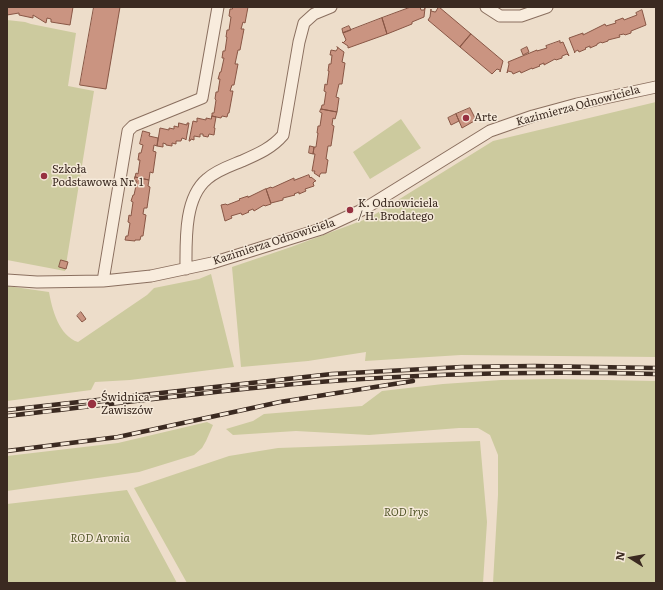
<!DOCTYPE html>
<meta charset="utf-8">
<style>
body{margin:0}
#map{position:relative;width:663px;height:590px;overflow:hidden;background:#edddca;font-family:Literata,serif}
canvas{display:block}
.frame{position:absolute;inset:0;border:8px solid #3b2a21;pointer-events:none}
.north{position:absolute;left:611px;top:538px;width:40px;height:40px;-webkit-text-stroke:3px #f5e9d9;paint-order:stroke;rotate:281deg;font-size:11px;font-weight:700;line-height:16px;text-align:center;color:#3b2a21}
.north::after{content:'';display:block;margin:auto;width:14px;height:18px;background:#3b2a21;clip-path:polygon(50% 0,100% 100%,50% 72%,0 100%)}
</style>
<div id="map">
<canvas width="663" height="590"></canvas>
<div class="frame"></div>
<div class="north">N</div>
</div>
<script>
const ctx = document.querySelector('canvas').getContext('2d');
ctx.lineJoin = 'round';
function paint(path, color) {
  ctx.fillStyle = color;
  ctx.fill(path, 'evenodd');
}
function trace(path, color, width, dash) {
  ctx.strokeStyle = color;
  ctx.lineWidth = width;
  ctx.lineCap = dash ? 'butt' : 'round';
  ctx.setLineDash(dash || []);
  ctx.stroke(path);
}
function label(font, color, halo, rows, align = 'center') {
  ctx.font = font + ' Literata,serif';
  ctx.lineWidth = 3;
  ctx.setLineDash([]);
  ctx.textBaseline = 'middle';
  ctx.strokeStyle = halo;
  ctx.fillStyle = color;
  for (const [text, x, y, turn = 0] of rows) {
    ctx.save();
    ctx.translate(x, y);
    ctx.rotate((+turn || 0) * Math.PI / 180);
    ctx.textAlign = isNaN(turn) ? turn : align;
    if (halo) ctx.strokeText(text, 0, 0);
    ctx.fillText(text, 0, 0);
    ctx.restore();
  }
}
paint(new Path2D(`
 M7,20L25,22L31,24L76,33L68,86L94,91L65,271L7,260Z
 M656,102V357L461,355L365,361L366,352L308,361L241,367L232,267L291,247L369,218L493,141Z
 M401,119L421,148L370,179L353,152Z
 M211,274L234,367L130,380L95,382L91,390L7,401V286L49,292C52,309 59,336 78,342L147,295L154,288L199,279Z
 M553,379L656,381V583H493L498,495V455L490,435L478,428H459L369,435L296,431L233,435L226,429L253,421L264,414L362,406L382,391L443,384L501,380Z
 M207,422L213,425L206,441L202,448L194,455L139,472L7,491V456L118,443Z
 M480,441L487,522L483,583H187L134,488L229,456L278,448Z
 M127,490L177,583H7V504Z`), '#ccca9e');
const building = new Path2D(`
 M7,7H73L70,25L51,22V19L47,18L46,23L33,15V18L19,15V13L7,15Z
 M94,7H120L106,89L80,85Z
 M233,7H248L245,23L243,22L241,29H244L240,50H238L235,64H238L234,85H232L230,91H233L229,113H228L227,117L222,116L221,118L212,116V113H214L216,100L215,99L216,92H218L220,79H218L220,72H221L224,58H222L223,51H225L227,37H226L227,30H229L231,17L229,16L230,9H232Z
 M411,7H420L421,10H424L425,8L424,17L412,22V24L387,34L382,18Z
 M439,7L471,34L460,47L428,20L430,17L431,9V11L435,12Z
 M642,10L646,25L631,31V33L625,35L624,34L619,35L620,37L608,40V41L602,43L601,42L597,44V45L590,48V46L585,48L586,49L579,52L578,50L574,52L575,53L569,38L583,33V35L605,24L606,26L616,23L615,21L623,18L624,20L637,15L636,13Z
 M382,18L387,34L348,48V46L342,42L343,43L346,40L343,33Z
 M349,26L351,30L343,33L342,29Z
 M471,34L503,61L500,72V70L497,69L492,74L460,47Z
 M560,41V43L563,42L569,56L567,54L562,56V58L556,60L555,59L544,65V63L539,65L540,66L532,69V68L521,73L520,71L513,74L512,72L508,71L507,73L509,64L508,62L537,50V51L547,48L546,46Z
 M337,47L344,52L342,62L345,63L342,84H339L336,97L339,98L337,112L321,109L322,105H324L326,92L324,91L325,84L327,85L329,71H328L329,64H331L332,55H330L331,50L336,51L338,48Z
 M527,47L529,52L523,55L521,50Z
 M470,108L476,120L462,128L456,114Z
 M321,109L337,112L335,119L333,118L332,125L334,126L331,146H328L326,159L328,160L326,173H321L319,176L320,177L314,173L315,171H312L315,154H313L314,147H316L318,133H317L318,126H320L322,113L320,112Z
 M456,114L459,121L451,125L448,118Z
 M212,116L216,117L214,128H215L214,135L209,134L208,137L203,136V134H200V137L194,136V140L191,139L190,141H189L193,121L197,122V118L206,120V118L211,119Z
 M179,123L187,125V123H189L186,140L185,139L182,138L181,141H176V144L172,143V146L166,145V144L163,143V147L157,146L160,128L169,130V128L174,129V126L178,127Z
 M143,131L150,133L149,136L158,138L157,146L154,145L153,151L156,152L153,173L150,172L149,180L135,177L136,173L138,174L140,160H138L139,153H141L143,145L140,144Z
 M310,146L314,147L313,154L309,153Z
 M309,175L310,178L311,177L316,181H315L313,183L314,186L305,189L306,191L299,194V192L294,194L295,195L283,198V200L271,203L266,189L271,187L272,188L294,178V180Z
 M135,177L149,180L148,186L150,187L147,208H144L143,214L146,215L143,236H141L140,240H135V241L125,240L126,236H128L130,223L128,222L129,215L131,216L133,202L131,201L133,195H134L137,181H135Z
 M266,189L271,204L265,206L264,205L254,211L253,209L248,211L249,212L242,215L241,213L231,216L232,218L225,221L221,205L226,204L227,205L240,200L239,199L248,196V197Z
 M61,260L68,262L66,269L59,267Z
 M81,312L86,319L82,322L77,316Z`);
paint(building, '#ca9481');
trace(building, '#885645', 1);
const minor = new Path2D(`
 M486,7L500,16H521L547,7
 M186,269C186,241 184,198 207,179C217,170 230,166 242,161C258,154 272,148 283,135L299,42L304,23L314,14L331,7
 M7,280L37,282L103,281L151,276L212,263L321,229L364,209L490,131L533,116L577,104L656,87
 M103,281L128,131L133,126L202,98L218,7`);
trace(minor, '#8a6f5f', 13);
trace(minor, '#f8ecdd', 11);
const rail = new Path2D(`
 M7,410L332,374L462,367L534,366L656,368
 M7,416C115,404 224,389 332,381C440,373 548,371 656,374
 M7,451L118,437L280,402L413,381`);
trace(rail, '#3b2a21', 4.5);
trace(rail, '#f5e9d9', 3, [9]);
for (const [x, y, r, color] of [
 [466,118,4,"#973141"],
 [44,176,4,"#973141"],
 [350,210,4,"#973141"],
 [92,404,5,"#973141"]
]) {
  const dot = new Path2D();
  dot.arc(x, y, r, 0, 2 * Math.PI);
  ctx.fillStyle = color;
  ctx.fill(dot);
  trace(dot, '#f5e9d9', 1.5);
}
label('11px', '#3b2a21', '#f5e9d9', [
 ["Kazimierza Odnowiciela",578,106,-15],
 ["Kazimierza Odnowiciela",274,242,-18]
]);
label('11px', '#3b2a21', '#f5e9d9', [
 ["Arte",474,118],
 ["Szkoła",52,170],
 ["Podstawowa Nr. 1",52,183],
 ["K. Odnowiciela",358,204],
 ["/ H. Brodatego",358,217],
 ["Świdnica",101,398],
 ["Zawiszów",101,411]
], 'left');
label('italic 11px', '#525629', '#f5e9d9', [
 ["ROD Irys",406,513],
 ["ROD Aronia",100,539]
]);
</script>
